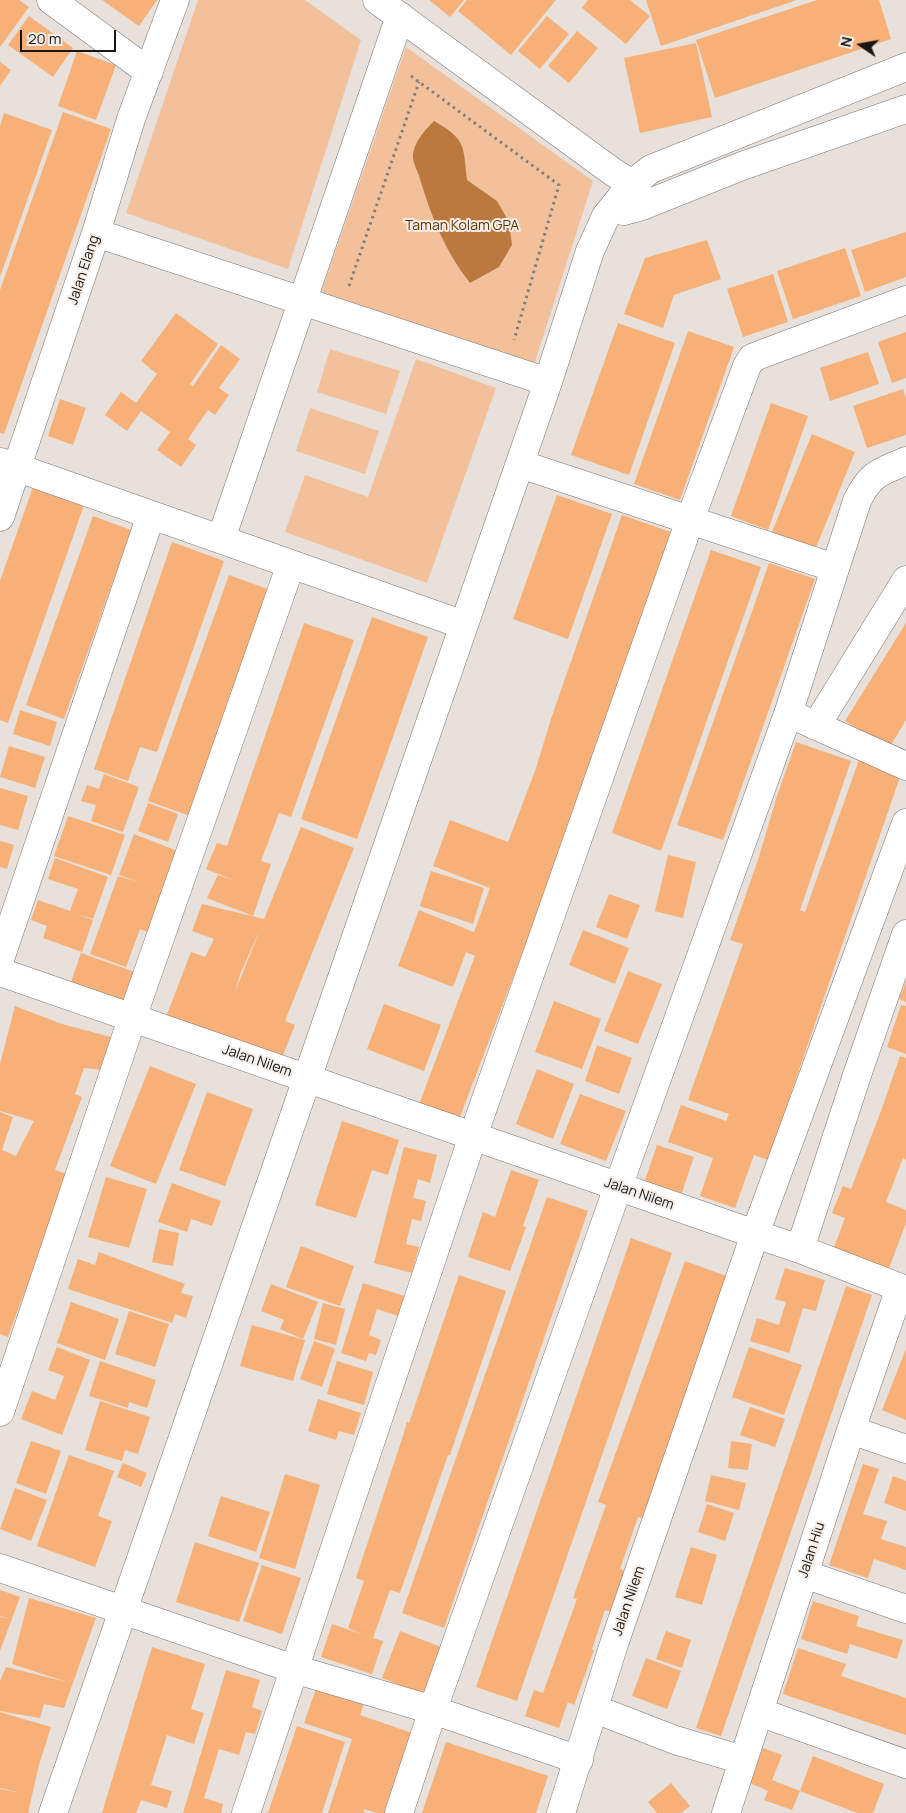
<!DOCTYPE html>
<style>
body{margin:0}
#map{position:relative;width:906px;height:1813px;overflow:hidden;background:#e7e0db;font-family:Manrope,sans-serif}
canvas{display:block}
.north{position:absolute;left:836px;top:20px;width:50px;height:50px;-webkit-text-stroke:4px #f5ede8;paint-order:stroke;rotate:282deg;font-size:14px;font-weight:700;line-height:20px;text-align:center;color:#181614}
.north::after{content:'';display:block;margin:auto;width:18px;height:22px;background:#181614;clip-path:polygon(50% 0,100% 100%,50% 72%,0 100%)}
.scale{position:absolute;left:20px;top:30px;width:96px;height:22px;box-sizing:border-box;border:2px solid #181614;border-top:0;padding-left:6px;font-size:15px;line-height:18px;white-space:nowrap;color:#181614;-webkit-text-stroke:4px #f5ede8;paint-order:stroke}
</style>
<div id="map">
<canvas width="906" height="1813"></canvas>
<div class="north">N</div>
<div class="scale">20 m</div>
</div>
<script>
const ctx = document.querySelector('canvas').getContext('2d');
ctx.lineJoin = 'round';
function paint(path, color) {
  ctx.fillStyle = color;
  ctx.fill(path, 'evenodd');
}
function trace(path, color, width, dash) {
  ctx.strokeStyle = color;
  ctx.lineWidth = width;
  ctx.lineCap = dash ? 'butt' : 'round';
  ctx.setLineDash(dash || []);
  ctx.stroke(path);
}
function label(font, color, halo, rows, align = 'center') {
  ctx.font = font + ' Manrope,sans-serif';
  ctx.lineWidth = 4;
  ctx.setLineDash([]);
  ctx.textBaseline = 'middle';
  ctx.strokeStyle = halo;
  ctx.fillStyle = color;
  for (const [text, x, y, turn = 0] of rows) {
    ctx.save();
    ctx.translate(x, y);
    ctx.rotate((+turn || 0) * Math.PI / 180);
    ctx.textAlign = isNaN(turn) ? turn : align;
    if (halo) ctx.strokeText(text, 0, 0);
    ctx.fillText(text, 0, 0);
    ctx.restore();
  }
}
paint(new Path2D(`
 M198,0H305L361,40L288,269L126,213Z
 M406,47L593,181L532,371L318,302Z
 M330,349L400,371L386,414L317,392Z
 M416,359L496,388L427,583L285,532L305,475L368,497Z
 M310,408L379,431L365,474L296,451Z`), '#f2c19b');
paint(new Path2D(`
 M434,121C467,140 463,146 467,180L497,201L509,222L512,245L499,267L470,283C446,253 431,216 420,179C418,172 413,163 413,157C413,143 425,130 434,121Z`), '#bb783f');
paint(new Path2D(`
 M0,0H19L29,7L0,47Z
 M102,0H157L139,26Z
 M429,0H464L450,17Z
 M467,0H556L511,55L458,11Z
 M588,0H630L650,16L626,44L582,8Z
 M646,0H797L661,46Z
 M817,0H879L891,39L715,98L696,40Z
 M29,16L73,48L53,77L8,45Z
 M547,16L569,34L540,69L518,51Z
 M577,31L598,48L569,83L548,66Z
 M696,43L712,117L640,133L624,58Z
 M77,51L116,65L96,120L58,106Z
 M0,62L11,70L0,86Z
 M63,112L111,129L4,434L0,433V290Z
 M4,113L52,130L0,277V126Z
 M906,232V277L865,292L851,250Z
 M707,240L721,279L674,295L663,328L624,314L645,258Z
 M845,248L861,296L793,319L777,271Z
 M773,274L788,322L743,337L727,289Z
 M176,313L218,344L190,384L193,386L221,345L240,359L219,388L229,395L215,415L208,410L188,439L196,445L181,467L157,450L170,432L141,411L127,431L105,415L121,392L136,403L157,374L141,361Z
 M618,323L675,343L629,475L571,455Z
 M688,331L734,347L680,500L634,484Z
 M906,332V378L892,383L878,342Z
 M868,352L879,384L830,401L820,368Z
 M903,389L906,398V435L867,448L853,406Z
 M60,399L86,408L73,445L48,436Z
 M771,403L808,416L768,530L731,516Z
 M812,434L855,452L815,550L772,532Z
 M33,487L84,505L8,723L0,720V581Z
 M557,495L612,514L568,639L513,619Z
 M622,515L674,533L585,789L458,1122L418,1107L475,956L466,952L453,987L398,966L419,910L474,932L490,888L433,866L450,820L508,842L535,771L552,716Z
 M93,516L131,530L64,719L26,705Z
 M172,542L224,561L157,752L140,747L128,781L94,769Z
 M711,550L761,567L661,851L612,833Z
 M769,563L815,579L723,840L677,825Z
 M229,575L273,591L193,817L148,801Z
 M372,617L428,637L357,839L301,819Z
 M304,623L354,640L291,817L279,813L261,861L271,864L253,916L207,898L218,875L236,881L206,869L217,843L227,846Z
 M906,623V720L889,748L845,721Z
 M20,710L57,722L50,746L13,734Z
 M796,742L851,761L800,910L805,912L859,760L901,774L768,1160L754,1155L735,1208L700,1196L713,1158L668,1142L681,1105L726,1121L729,1114L688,1100L743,944L730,940L758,860L777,796Z
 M9,746L45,757L35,788L0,777Z
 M104,774L139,787L123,832L91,821L96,805L81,801L87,785L99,789Z
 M0,788L28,796L18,830L0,825Z
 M148,803L178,814L168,842L138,831Z
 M68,816L125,835L111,875L54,856Z
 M301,827L354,848L285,1021L295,1025L281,1060L166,1017L191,952L205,957L214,939L192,931L202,904L264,919ZM258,934V935L234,994L241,972Z
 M134,834L180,852L150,933L140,929L126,967L90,954L118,876L139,882L119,875Z
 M0,841L14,845L7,869L0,867Z
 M668,855L696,862L683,918L655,911Z
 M55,858L108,877L93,919L76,914L93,920L82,952L43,938L47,926L31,920L38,900L70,911L78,889L48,879Z
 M431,871L484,888L473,924L420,906Z
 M609,894L640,905L627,939L596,927Z
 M583,930L629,948L615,984L569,965Z
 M81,953L135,972L123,1004L70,985Z
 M628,971L662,984L638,1044L604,1031Z
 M906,982V1002L899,999Z
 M554,1001L601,1019L582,1069L535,1052Z
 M384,1004L441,1025L424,1071L367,1049Z
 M901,1005L906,1006V1054L887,1047Z
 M15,1006L62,1024L122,1040L111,1071L84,1068L75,1094L82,1097L55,1170L67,1174L43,1258L23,1296L8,1337L0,1334V1112L13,1117L2,1150L16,1156L34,1121L0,1111V1064Z
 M597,1045L632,1058L619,1094L585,1081Z
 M900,1056L906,1058V1160L903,1158L886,1202L906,1210V1223L888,1271L833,1250L845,1218L832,1213L843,1186L851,1189L881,1111Z
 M150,1066L196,1084L156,1184L110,1166Z
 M537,1069L574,1084L553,1139L516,1124Z
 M207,1092L253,1109L225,1186L179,1170Z
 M580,1094L626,1111L606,1161L560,1144Z
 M342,1121L399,1140L388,1175L372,1170L356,1218L315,1205Z
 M657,1145L694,1157L680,1198L643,1186Z
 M404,1147L437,1155L430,1183L418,1179L413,1198L426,1201L421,1221L412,1219L406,1244L419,1247L412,1273L374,1263Z
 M511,1170L539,1180L523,1226L526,1227L510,1271L468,1257L483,1212L495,1217Z
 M106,1177L147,1189L129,1248L88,1237Z
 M172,1183L221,1201L212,1226L191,1219L187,1232L158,1222Z
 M547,1197L588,1211L444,1628L402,1613Z
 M159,1229L179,1233L173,1266L152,1262Z
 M631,1238L672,1253L517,1701L476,1687Z
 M301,1246L354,1266L340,1306L286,1287Z
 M99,1252L185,1284L181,1293L193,1296L186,1318L175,1314L172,1323L68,1289L78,1259L95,1265Z
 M685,1261L729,1277L643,1518L638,1517L620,1569L626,1571L611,1612L605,1610L592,1649L594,1650L574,1705L568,1702L559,1728L525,1716L534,1690L543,1693L577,1599L573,1598L606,1505L598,1502Z
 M785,1268L825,1280L816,1311L803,1308L789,1353L750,1341L757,1318L779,1325L786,1302L775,1299Z
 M459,1275L506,1291L450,1455H448L400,1593L390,1590L373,1638L383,1641L372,1674L321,1657L332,1624L361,1634L348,1628L364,1581L356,1578L402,1439L407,1422L409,1423Z
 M363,1283L408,1297L401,1317L377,1309L369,1335L381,1340L376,1355L369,1353L366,1361L341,1353Z
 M271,1284L318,1302L303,1339L280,1329L284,1320L261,1311Z
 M846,1286L872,1295L721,1736L696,1728Z
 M71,1302L119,1319L105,1360L57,1343Z
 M323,1303L345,1309L336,1345L314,1339Z
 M129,1311L169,1324L155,1367L115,1354Z
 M252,1325L305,1340L293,1381L240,1366Z
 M314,1341L335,1349L322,1387L300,1379Z
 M57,1347L90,1360L62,1435L21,1419L32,1391L55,1400L64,1376L48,1370Z
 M749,1347L802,1365L784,1415L732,1397Z
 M906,1349V1420L882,1410Z
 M100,1361L156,1380L147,1408L129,1402L128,1408L89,1396Z
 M337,1361L373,1372L364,1405L327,1394Z
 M318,1399L361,1413L354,1435L339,1431L336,1440L308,1431Z
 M100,1401L150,1417L138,1454L125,1450L122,1461L85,1450Z
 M750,1407L785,1419L775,1447L740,1435Z
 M31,1441L61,1451L46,1494L16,1483Z
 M731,1441L752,1444L748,1470L728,1468Z
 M69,1455L114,1471L98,1516L112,1521L95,1567L37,1546Z
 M123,1463L147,1473L141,1487L117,1477Z
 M863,1464L879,1469L863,1514L887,1521L881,1539L906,1547V1570L874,1559L868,1578L829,1565Z
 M285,1474L320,1485L295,1569L259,1558Z
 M711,1475L746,1483L739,1510L705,1501Z
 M893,1476L906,1481V1511L884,1503Z
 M15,1488L47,1500L31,1541L0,1529Z
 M221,1496L270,1512L256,1552L208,1536Z
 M707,1504L734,1513L725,1541L698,1532Z
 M195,1542L259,1563L239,1622L176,1602Z
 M691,1547L717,1555L702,1605L675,1597Z
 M262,1565L301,1578L282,1634L243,1621Z
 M0,1590L20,1597L0,1651V1617L10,1619L0,1616Z
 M29,1598L96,1618L64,1708L44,1704L40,1718L0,1711V1681L6,1667L67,1682L12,1664Z
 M813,1601L859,1616L856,1626L903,1640L897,1659L850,1644L847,1654L801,1639Z
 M400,1631L451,1651L432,1698L382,1678Z
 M666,1631L691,1640L682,1668L656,1659Z
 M152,1647L205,1664L191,1709L204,1713L194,1744L167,1735L151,1785L172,1791L167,1808L141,1800L136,1813H102Z
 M798,1648L846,1664L841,1676L906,1698V1735L783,1694Z
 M646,1658L681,1671L667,1709L632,1696Z
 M226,1670L260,1680L252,1707L262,1711L255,1734L246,1732L239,1755L219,1749L204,1798L223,1804L221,1813H183Z
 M317,1686L364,1703L360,1715L412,1733L392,1790L388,1813H377L364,1809V1812L367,1813H328L352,1739L304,1723Z
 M0,1712L51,1727L39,1765L28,1813H0V1789L21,1793L0,1788Z
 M297,1726L345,1742L322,1813H268Z
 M446,1742L548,1776L536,1813H422Z
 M763,1748L782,1755L772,1780L800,1791L813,1756L884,1784L873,1813H857L800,1791L792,1810L764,1800L768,1791L750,1783Z
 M671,1783L690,1806L681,1813H657L648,1802Z`), '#f7b077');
const minor = new Path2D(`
 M51,0L149,72
 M377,0L613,172L632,184L642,206
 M624,211L642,206L742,166L906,109
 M96,233L548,382
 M1,462L464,625
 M520,464L835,568
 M0,517L96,233L131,119L175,0
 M221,539L400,16
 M799,718L906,766
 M816,726L906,580
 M906,823L755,1234L800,1249L857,1075L906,934
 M0,959L151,515
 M0,972L755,1234L614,1644L561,1813
 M800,1249L906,1290
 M0,1412L139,998L291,564
 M851,1430L906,1449
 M0,1568L294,1669L433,1710L579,1760
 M804,1574L906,1609
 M595,1709L675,1740L743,1760
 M759,1712L906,1764
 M53,1813L548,382L590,251L606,216L632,184L651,169L906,67
 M246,1813L473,1136L690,520L747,366L752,358L762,354L906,300
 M399,1813L437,1698L618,1187L788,714L857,501C870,474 879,472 906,461
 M726,1813L851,1430L900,1288`);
trace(minor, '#7d7672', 29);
trace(new Path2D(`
 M411,76L559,185L514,340
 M349,286L419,82`), '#827e7a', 3, [2.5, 4]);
trace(minor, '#fff', 28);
label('14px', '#613506', '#f5ede8', [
 ["Taman Kolam GPA",462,226]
]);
label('14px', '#181614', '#f5ede8', [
 ["Jalan Elang",84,270,-72],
 ["Jalan Nilem",257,1061,19],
 ["Jalan Nilem",639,1194,19],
 ["Jalan Hiu",812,1550,-72],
 ["Jalan Nilem",629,1601,-71]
]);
</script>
